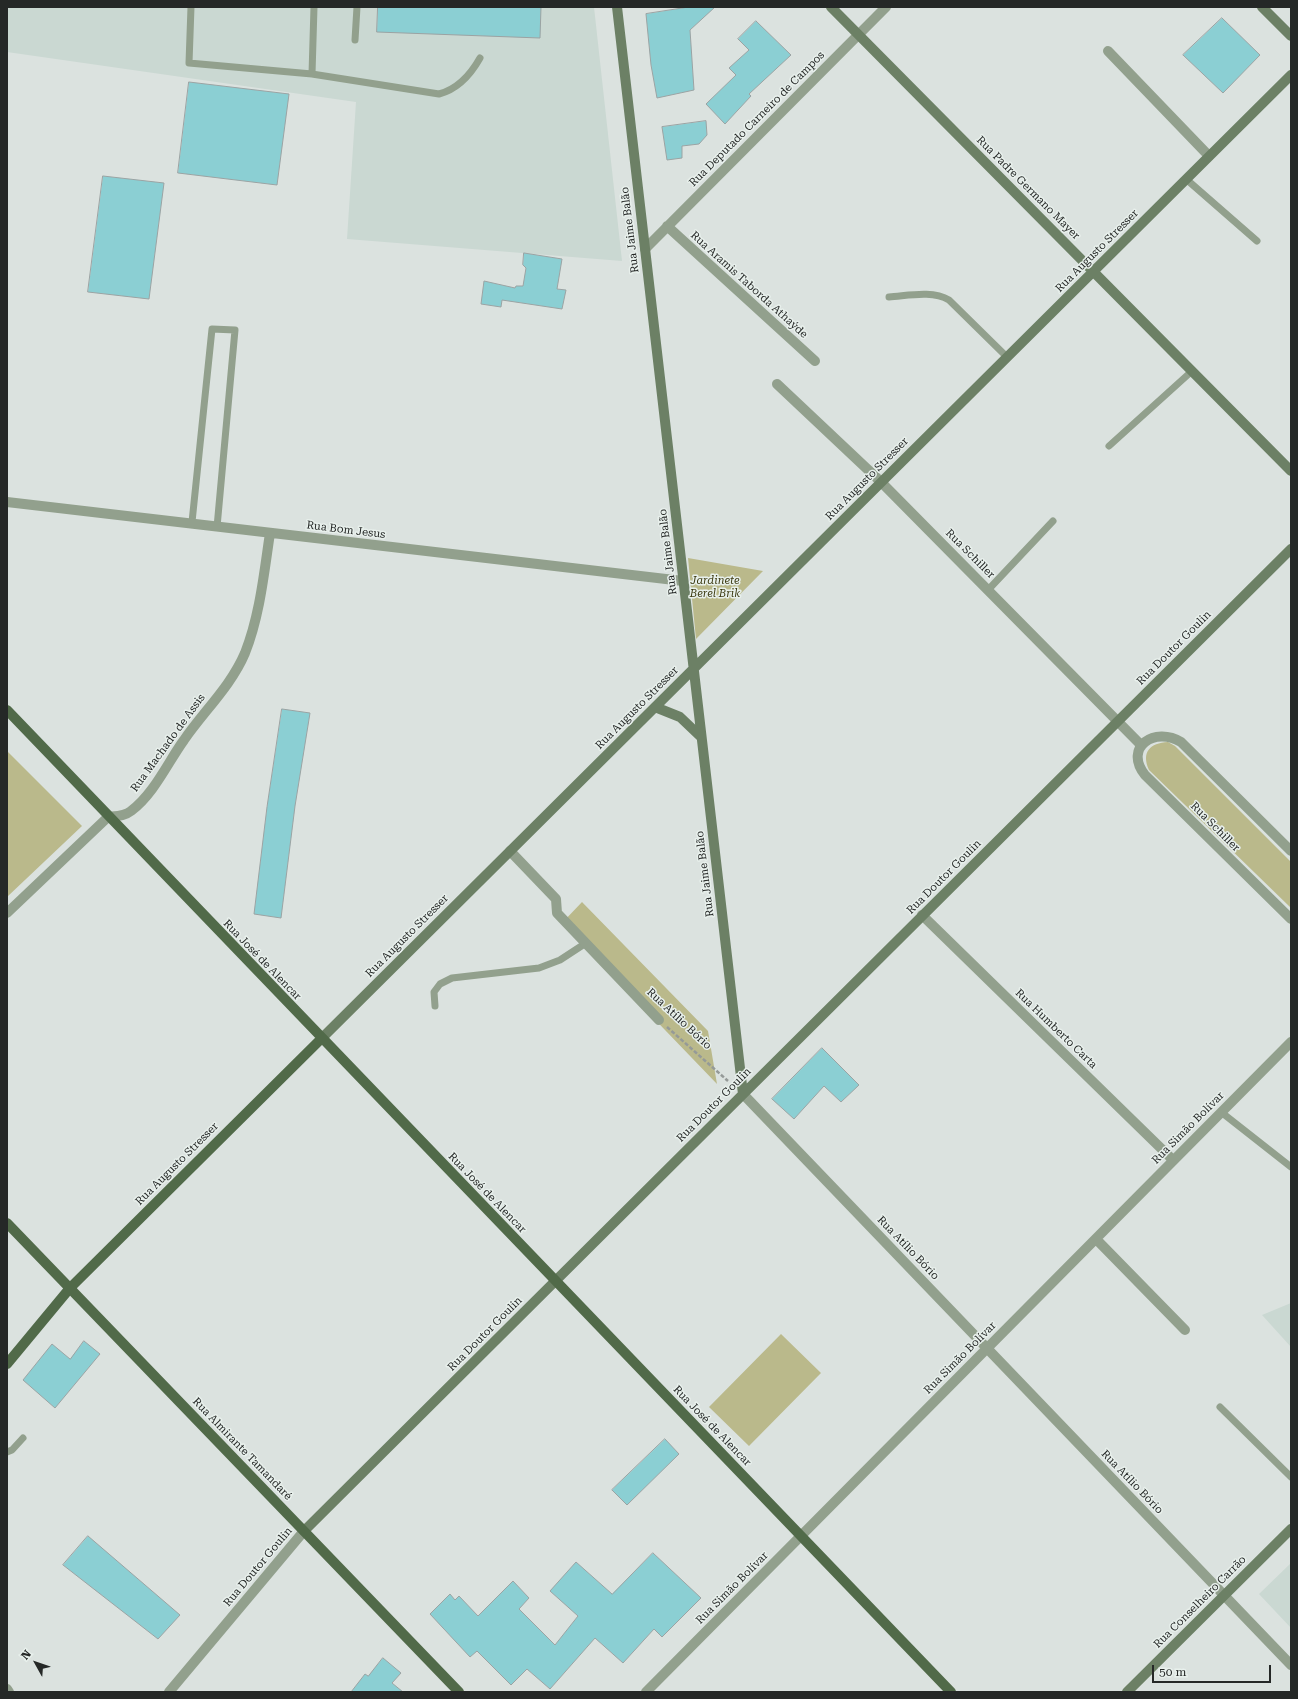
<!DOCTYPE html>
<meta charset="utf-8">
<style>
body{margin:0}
#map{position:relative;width:1298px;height:1699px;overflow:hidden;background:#dbe2df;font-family:"Roboto Serif",serif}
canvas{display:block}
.frame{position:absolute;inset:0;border:8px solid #252827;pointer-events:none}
.north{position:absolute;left:16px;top:1643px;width:40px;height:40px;-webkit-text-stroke:3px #e8f0ec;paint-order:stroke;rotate:310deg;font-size:11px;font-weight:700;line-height:16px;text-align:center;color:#252827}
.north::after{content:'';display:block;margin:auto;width:14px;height:18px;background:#252827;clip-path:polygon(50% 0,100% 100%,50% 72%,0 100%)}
.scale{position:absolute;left:1152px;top:1665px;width:119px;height:18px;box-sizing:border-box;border:2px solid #252827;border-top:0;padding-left:5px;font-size:12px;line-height:14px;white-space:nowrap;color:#252827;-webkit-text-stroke:3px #e8f0ec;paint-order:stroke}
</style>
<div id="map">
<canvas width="1298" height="1699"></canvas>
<div class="frame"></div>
<div class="north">N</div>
<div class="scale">50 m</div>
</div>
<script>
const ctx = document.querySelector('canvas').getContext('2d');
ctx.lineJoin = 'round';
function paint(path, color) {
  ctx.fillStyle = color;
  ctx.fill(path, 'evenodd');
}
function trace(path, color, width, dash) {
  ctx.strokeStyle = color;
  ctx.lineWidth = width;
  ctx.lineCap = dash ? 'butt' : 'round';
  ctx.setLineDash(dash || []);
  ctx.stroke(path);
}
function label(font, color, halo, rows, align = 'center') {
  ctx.font = font + ' "Roboto Serif",serif';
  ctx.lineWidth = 3;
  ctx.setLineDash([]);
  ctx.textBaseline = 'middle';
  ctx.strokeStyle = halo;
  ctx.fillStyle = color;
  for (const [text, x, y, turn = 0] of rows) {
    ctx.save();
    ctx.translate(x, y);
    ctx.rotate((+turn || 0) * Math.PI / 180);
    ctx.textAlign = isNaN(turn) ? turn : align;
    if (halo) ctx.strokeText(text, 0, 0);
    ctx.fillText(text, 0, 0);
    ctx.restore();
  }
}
paint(new Path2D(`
 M7,7H594L622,261L347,239L356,102L7,52Z
 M1291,1303V1347L1262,1315Z
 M1291,1563V1628L1259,1594Z`), '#cad8d2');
paint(new Path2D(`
 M688,558L763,571L696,639Z
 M1168,742L1175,746L1291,862V908L1149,770C1141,752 1150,743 1168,742Z
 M7,751L82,826L7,897Z
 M582,902L708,1031L717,1084L562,923Z
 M781,1334L821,1373L749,1446L709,1407Z`), '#bab98b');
const building = new Path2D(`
 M378,7H541L540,38L377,32Z
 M689,7H715L690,30L694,90L657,98L651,65L646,14Z
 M1222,18L1260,55L1223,93L1183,55Z
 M756,21L791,55L749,94L751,96L725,124L706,104L736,75L729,68L749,50L738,39Z
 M189,82L289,94L277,185L178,173Z
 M706,121L707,135L699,144L682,146V158L667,160L662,127Z
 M103,176L164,183L149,299L88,292Z
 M524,253L562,259L557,289L566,290L562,309L502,300L501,307L481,304L484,281L515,288L516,286H523L526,268L523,265Z
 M282,709L310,713L295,806L281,918L254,914L267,807Z
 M822,1048L859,1085L841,1102L824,1086L794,1119L772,1099Z
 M84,1341L100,1354L55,1408L23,1380L52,1344L70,1359Z
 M665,1439L679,1454L627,1505L612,1490Z
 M88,1536L180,1615L158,1639L63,1565Z
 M653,1553L701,1598L662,1637L654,1629L623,1663L595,1638L550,1689L527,1669L511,1685L477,1651L470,1657L430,1614L450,1594L455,1600L459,1596L478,1616L513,1581L529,1598L519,1609L555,1645L578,1616L550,1591L576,1562L612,1594Z
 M383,1658L401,1673L392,1683L403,1692H351L365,1674L368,1676Z`);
paint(building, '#8bcfd3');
trace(building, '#9ba3a3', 1);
trace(new Path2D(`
 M667,1027L728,1081`), '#959a98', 2.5, [4, 2]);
trace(new Path2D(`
 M191,7L189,63L312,74L439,94C458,89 471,74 480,58
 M355,40L357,7
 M312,74L314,7
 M1186,179L1257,241
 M889,297C907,296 932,290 949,300L1007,357
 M1109,446L1192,371
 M192,522L212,329L235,330L217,527
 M988,590L1053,521
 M435,1006L434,992L440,984L452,978L539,968L560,960L586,943
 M1221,1112L1291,1167
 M1220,1407L1291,1477
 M7,1452L12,1450L23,1438`), '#92a08d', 7);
trace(new Path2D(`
 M1108,51L1209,156
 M667,226L815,361
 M645,249L886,7
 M777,384L881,482L1141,745
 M7,502L683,581
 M510,851L556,899L557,913L659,1020
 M1291,851L1181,742C1155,726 1123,747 1145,775L1291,919
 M7,913L108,817C116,816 125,816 131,811C154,794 168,762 184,740C204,711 231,686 245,653C260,615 264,573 270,533
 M922,915L1173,1160
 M743,1094L1291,1665
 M1096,1239L1185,1330
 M7,1689L9,1692
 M169,1692L304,1531
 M646,1692L1291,1042`), '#92a08d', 10);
trace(new Path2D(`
 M617,7L743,1094
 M831,7L1291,471
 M1262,7L1291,36
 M655,707L680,717L701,737
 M322,1038L1291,75
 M304,1531L1291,549
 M1127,1692L1291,1529`), '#6c8065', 10);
trace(new Path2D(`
 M7,710L951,1692
 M7,1223L459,1692
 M7,1364L70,1288L322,1038`), '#516a49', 10);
label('11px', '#252827', '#e8f0ec', [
 ["Rua Deputado Carneiro de Campos",757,119,-45],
 ["Rua Padre Germano Mayer",1028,188,45],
 ["Rua Jaime Balão",630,230,-97],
 ["Rua Augusto Stresser",1097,251,-45],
 ["Rua Aramis Taborda Athaýde",749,285,42],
 ["Rua Augusto Stresser",867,479,-45],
 ["Rua Bom Jesus",346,530,7],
 ["Rua Jaime Balão",668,552,-97],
 ["Rua Schiller",970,554,45],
 ["Rua Doutor Goulin",1174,648,-45],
 ["Rua Augusto Stresser",637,708,-45],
 ["Rua Machado de Assis",168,743,-54],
 ["Rua Schiller",1215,827,45],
 ["Rua Jaime Balão",705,874,-97],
 ["Rua Doutor Goulin",944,877,-45],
 ["Rua Augusto Stresser",407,936,-45],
 ["Rua José de Alencar",262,960,46],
 ["Rua Atílio Bório",679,1019,43],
 ["Rua Humberto Carta",1056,1029,44],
 ["Rua Doutor Goulin",714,1105,-45],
 ["Rua Simão Bolívar",1188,1128,-45],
 ["Rua Augusto Stresser",177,1164,-45],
 ["Rua José de Alencar",487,1193,46],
 ["Rua Atílio Bório",908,1248,46],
 ["Rua Doutor Goulin",485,1334,-45],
 ["Rua Simão Bolívar",960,1358,-45],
 ["Rua José de Alencar",712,1426,46],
 ["Rua Almirante Tamandaré",242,1449,46],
 ["Rua Atílio Bório",1132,1482,46],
 ["Rua Doutor Goulin",258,1567,-50],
 ["Rua Simão Bolívar",732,1588,-45],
 ["Rua Conselheiro Carrão",1200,1602,-45]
]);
label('italic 11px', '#3c3a11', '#e8f0ec', [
 ["Jardinete",715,581],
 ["Berel Brik",715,594]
]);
</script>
